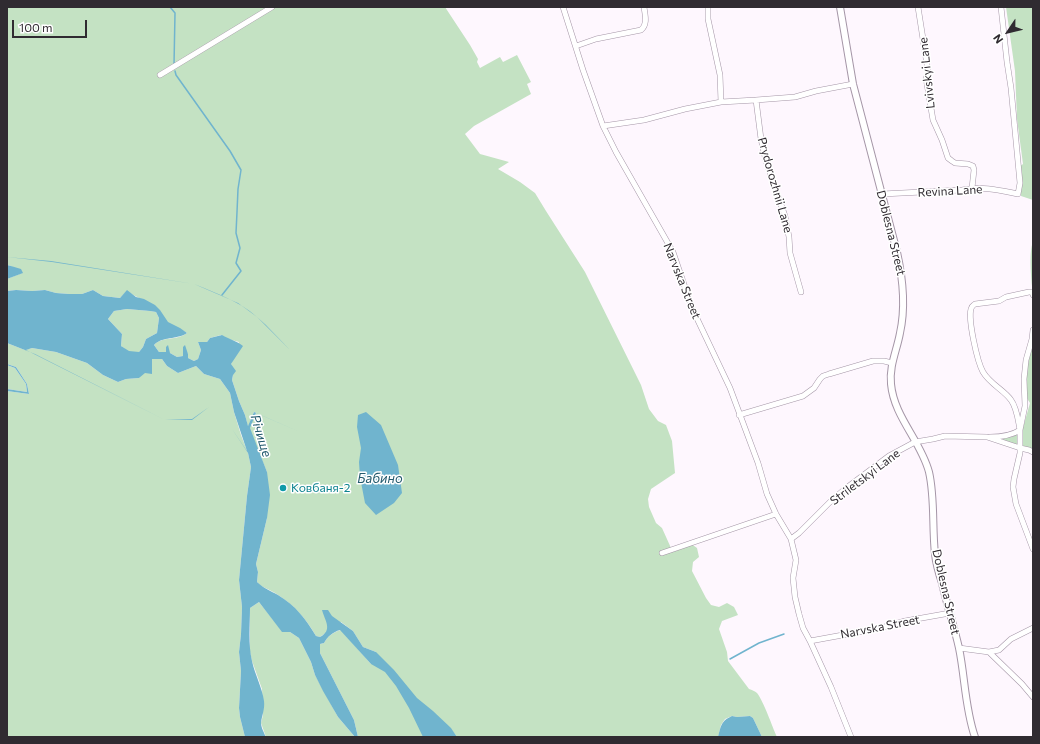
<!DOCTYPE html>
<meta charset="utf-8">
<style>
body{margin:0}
#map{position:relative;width:1040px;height:744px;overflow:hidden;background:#fef7fe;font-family:Commissioner,sans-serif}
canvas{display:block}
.frame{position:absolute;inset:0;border:8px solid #302b31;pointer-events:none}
.north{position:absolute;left:988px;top:12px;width:40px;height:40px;-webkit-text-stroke:3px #fff;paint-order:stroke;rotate:235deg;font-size:11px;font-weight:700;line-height:16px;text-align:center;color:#302b31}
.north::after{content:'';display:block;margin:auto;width:14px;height:18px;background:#302b31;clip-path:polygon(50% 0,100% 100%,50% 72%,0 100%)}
.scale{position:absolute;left:12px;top:20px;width:75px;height:18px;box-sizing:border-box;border:2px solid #302b31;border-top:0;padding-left:5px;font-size:12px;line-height:14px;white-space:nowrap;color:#302b31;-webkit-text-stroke:3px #fff;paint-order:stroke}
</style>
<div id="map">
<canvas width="1040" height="744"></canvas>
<div class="frame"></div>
<div class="north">N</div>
<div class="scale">100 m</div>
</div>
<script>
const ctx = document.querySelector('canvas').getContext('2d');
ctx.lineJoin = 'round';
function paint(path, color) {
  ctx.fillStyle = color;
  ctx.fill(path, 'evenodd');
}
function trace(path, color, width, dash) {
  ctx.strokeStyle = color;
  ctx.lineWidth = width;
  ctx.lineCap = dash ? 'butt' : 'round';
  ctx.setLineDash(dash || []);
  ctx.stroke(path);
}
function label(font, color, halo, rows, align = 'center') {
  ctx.font = font + ' Commissioner,sans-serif';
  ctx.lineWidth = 3;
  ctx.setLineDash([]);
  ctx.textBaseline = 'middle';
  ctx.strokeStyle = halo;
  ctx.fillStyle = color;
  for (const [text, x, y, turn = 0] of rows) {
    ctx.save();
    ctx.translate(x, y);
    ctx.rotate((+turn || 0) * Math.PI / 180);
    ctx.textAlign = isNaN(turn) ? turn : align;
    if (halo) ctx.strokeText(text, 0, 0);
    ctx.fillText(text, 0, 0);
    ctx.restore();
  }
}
paint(new Path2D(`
 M7,7H445L470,45L478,59L477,62L480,68L500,57L503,62L517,55L531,82L527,84L531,94L474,126L465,134L480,154L509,162L498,169L520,182L535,193L546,211L585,272L641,385L649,409L658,421L666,425L672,441L675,473L651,489L648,499L649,507L656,523L662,528L671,548L690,543L697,548L699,557L693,562L692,571L706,598L711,605L719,607L727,603L734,607L738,615L722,621L719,629L727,652L728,661L749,689C752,690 755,691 757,693C764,702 772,726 777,737H762L753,718L750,716L737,717L732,716L725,719L721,725L718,737H457L451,729L452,737H358L354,720L320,653V644L324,643C328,636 333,632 341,630L371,664L376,652L363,647L353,631L341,622L320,637L316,636C305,617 294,605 275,593C269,589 262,588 257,582L258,572L256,564L267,518V472L249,428L256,413L262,416L254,412L248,427L245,415L239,401L232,380L233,375L231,364L239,342L228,339L221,335L210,338L207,342H198L201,350L198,359L194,361L188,358V354L183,347V356L177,357L170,353L159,352L154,345C162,336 177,341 187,333C181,329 172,326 167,322C163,318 162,312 158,309C148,301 137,298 127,291L120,298L103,296L93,290L82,294H69L56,293L45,290L32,291L16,290L7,291V279L22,273L11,266L7,265Z
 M1006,7H1033V200L1021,196L1019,167L1023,164L1017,119L1015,71Z
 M1033,242V290L1032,286C1031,275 1029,251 1033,242Z
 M127,309L150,311L156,312L159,318L157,333L146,339L143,347L139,352H129L121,346L122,334L108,319L114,311Z
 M1033,342V450L1030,448L1017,446L1003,441V438L1012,437L1022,431L1030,403L1026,397L1025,380L1027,360Z
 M7,343L25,350L32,348L56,352L87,363L103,375L118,382L126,379L139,378L152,359H162L167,366L178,373L196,366L204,374L220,379L230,393L234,412L241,435L248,453L251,467L247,496L239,580L242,607L241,634L239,652L241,671L239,708L240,717L245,737H7V391L29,394L27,384L16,367L7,364Z
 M7,365L15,368L26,384L27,392L7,389Z
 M259,602L282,631L290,632L299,638L311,662L315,675L338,717L355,737H266L261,723L263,715L262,689L252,661L250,652V608Z`), '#c4e2c3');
paint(new Path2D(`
 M7,257L51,261L194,284L238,303L257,317L290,350L285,372L290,350C279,339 269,327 257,317C239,301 216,293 194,284L52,262Z
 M7,265L11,266L21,269L23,273L7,279Z
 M16,290L32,291L45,290L56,293L69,294H82L93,290L103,296L120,298L127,290L136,297L144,299L155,305L160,310L168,322L180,328L187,333C177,340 162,336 154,345L159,352H166V347L168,345L170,353L177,357L183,356V347L185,345L188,354V358L194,361L198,359L201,350L198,342H207L210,338L222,335C229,339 237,341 243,346L231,364L236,371L233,375L232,380L239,401L245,415L248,426L254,412L300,432L304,409L300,432L256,413L250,428L267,472L270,495L267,518L256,564L258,572L257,582C263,588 271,591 278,595C296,606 305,618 316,636L320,637C333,630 325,621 322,610H328L332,616L353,631L363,647L376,652L394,670L417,698L433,711L451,728L457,737H423L409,708L396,686L385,672L371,664L340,630C333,632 328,636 324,643L320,644V653L354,720L358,737H355L338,717L323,691L315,675L311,662L299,638L290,632H282L259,602L250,608C250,624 248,645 252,661C255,675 262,687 264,701C265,709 262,715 261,723C261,727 264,733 266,737H245L240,717L239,708L241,671L239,652L241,634L242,607L239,580L247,496L251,467L248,453L232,429L231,417L209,407L192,420H165L35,354L7,343V291ZM127,309L150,311L156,312L159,318L157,333L146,339L143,347L139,352L129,351L121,346L122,334L108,319L114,311ZM32,348L56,352L87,363L103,375L118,382L126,379L139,378L145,373L152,374V359H162L167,366L178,373L196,366L204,374L220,379L230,393L234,412L247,451L232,429L231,417L209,407L192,419L165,420L26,350Z
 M7,364L16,367L27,384L29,394L7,391V389L27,392L26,384L15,368L7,365Z
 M366,412L381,425L398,465L402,493L394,503L376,515L365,503L360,477L359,462L361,448L357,427L358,415Z
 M732,716L737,717L750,716L753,718L762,737H718C721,726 721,721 732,716Z`), '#70b4ce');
trace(new Path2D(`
 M170,7L175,13L174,65
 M175,71L176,75L230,151L241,170L238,189L237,212L236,233L240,248L236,263L241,271L222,295
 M730,659L759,643L784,634`), '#70b4ce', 1.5);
const minor = new Path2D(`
 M563,7L583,70L603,126L616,152L673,252L692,308L730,388L758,463L767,494L776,514L791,539L796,560L793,578L795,597L799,614L803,628L810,641L831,687L851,737
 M708,7V19L720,75L721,102
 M918,7L928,71V75L926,78L933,120L942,140L948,158L952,161L955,163L968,164L973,166L974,170L972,188
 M576,46L596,39L641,30C648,24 645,15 644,7
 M160,75L272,7
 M756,100L761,139L766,161L785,216L789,237L790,253L801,292
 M603,126L644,120L685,109L721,102L756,100L795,97L816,91L853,84
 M882,194L962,190C983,186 998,190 1018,194L1020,183L1011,88L1007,62L1001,7
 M1033,330L1032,339L1026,360L1024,379L1025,406L1020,430V453L1014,479L1013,487L1016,504L1033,549
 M739,415L803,396L814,388L820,379L823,376L829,374L873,361H884L892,363
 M990,437C1001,437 1011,436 1020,430C1018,420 1017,408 1011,400C1004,390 990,384 983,372C977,361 968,320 971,309C972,305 973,306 975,304L999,301L1006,297L1029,292H1032L1033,295
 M791,539L799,533L830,502L845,489L889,456L915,442L933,439L945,436L987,437L1020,448L1029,450L1033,452
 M662,553L776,514
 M810,641L881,628L905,621L950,613
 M959,648L989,652L1022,684L1033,697
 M989,652L999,650L1011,639L1033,628`);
const tertiary = new Path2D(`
 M840,7L853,84L897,252C903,279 906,306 900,333C897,350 889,366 891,384C894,417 921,441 929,472C935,498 932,527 935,554C936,564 939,574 942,583C947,605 954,626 959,648C965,677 965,709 975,737`);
trace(minor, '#a596a7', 6);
trace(tertiary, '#a596a7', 8);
trace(minor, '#fff', 5);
trace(tertiary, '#fff', 6);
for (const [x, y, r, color] of [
 [283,488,4,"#0f9aa8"]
]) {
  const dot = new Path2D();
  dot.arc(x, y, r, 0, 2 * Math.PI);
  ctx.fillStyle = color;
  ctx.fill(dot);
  trace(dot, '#fff', 1.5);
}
label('12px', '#302b31', '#fff', [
 ["Lvivskyi Lane",927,73,-96],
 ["Prydorozhnii Lane",775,185,74],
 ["Revina Lane",950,191,-3],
 ["Doblesna Street",891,233,76],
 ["Narvska Street",682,281,68],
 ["Striletskyi Lane",865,477,-37],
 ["Doblesna Street",946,592,77],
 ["Narvska Street",880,627,-11]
]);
label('12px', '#0d838f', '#fff', [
 ["Ковбаня-2",291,488]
], 'left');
label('italic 13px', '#22596d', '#fff', [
 ["Річище",261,436,73],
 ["Бабино",380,479]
]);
</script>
